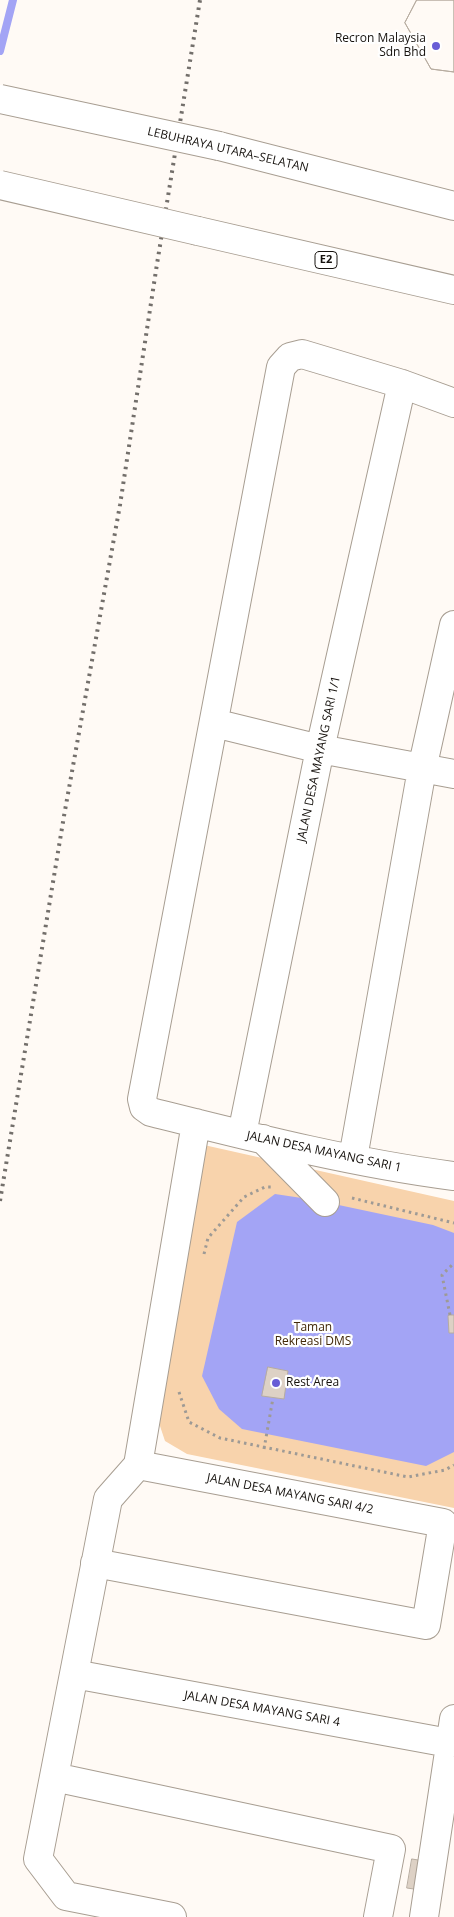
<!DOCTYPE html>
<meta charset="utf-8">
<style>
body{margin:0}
canvas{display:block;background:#fffaf5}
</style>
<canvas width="454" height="1917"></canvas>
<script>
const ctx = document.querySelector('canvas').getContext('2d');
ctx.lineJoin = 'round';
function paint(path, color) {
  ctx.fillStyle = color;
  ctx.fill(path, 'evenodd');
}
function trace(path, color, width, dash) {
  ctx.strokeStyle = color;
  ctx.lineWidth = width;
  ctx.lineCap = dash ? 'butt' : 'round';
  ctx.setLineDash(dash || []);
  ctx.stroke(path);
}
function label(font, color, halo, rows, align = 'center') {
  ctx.font = font + ' "Open Sans",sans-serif';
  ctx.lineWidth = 4.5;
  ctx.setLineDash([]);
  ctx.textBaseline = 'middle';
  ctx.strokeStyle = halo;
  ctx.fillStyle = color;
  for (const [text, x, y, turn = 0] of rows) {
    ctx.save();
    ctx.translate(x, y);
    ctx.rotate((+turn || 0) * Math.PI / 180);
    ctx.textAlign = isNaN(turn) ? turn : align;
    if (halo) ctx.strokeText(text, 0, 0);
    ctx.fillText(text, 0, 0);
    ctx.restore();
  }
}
paint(new Path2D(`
 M204,1145L454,1201V1508L187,1454L165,1441L156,1414Z`), '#f8d3ac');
paint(new Path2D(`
 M275,1194L315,1200L433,1225L454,1233V1452L426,1466L242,1429L219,1409L202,1376L237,1222Z`), '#a3a4f5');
trace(new Path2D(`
 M0,51L13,0`), '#a3a4f5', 8);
const building = new Path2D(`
 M417,0H454V72L431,69L405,23Z
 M417,0H454V72L431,69L405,23Z
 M450,1315H454V1333H449L448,1316Z
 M268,1367L288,1371L284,1399L262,1396Z
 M412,1859L424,1861L420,1890L407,1888Z`);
paint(building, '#ddd1c5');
trace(building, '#b7aca0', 1);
const minor = new Path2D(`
 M454,403L402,384L302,354L290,357L281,367L142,1099L144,1107L151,1112C251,1137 352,1163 454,1176
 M214,723L320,749L454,774
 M242,1134L320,749L402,384
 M263,1139L325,1202
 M353,1158L422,769L454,625
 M138,1465L108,1499L38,1859L66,1896L172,1917
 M138,1465L196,1123
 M95,1563L426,1625L443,1523L138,1465
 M74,1674L449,1743
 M54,1777L391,1849L378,1917
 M424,1917L454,1719`);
const highway = new Path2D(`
 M219,146L454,206
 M198,231L454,290`);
trace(minor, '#a89e92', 30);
trace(highway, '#a89e92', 30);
trace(new Path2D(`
 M352,1198L454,1223
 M204,1254L208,1238L244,1197L265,1187H271
 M450,1315L442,1275L454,1263
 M179,1392L189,1422L220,1438L408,1477L445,1470L454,1465
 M264,1449L273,1398`), '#9e9a95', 3, [2.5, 4]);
trace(minor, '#fff', 28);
trace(highway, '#fff', 28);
trace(new Path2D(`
 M0,1201L64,816L120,505L157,264L200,0`), '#736f6b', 4, [2.5, 5]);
const highwayBridge = new Path2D(`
 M0,99L219,146
 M0,185L198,231`);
trace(highwayBridge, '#a89e92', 30, []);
trace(highwayBridge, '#fff', 28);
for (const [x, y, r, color] of [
 [436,46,5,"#685dd6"],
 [276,1383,5,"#685dd6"]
]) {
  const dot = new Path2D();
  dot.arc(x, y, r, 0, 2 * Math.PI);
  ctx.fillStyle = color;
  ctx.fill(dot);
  trace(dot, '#fff', 2);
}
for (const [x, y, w] of [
 [326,260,22]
]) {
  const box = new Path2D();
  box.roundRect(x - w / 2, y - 8.5, w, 17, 4);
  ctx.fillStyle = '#fff';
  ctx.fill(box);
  trace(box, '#16120e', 1);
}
label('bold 11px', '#16120e', null, [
 ["E2",326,260]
]);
label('12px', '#16120e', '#fff', [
 ["Recron Malaysia",426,39],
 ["Sdn Bhd",426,53],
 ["Rest Area",286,1383,"left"]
], 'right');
label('12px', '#16120e', '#fff', [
 ["LEBUHRAYA UTARA–SELATAN",228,150,13],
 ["JALAN DESA MAYANG SARI 1/1",319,759,-78],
 ["JALAN DESA MAYANG SARI 1",324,1152,12],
 ["JALAN DESA MAYANG SARI 4/2",290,1494,11],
 ["JALAN DESA MAYANG SARI 4",262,1709,10]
]);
label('12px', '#432a0a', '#fff', [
 ["Taman",313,1328],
 ["Rekreasi DMS",313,1342]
]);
</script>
